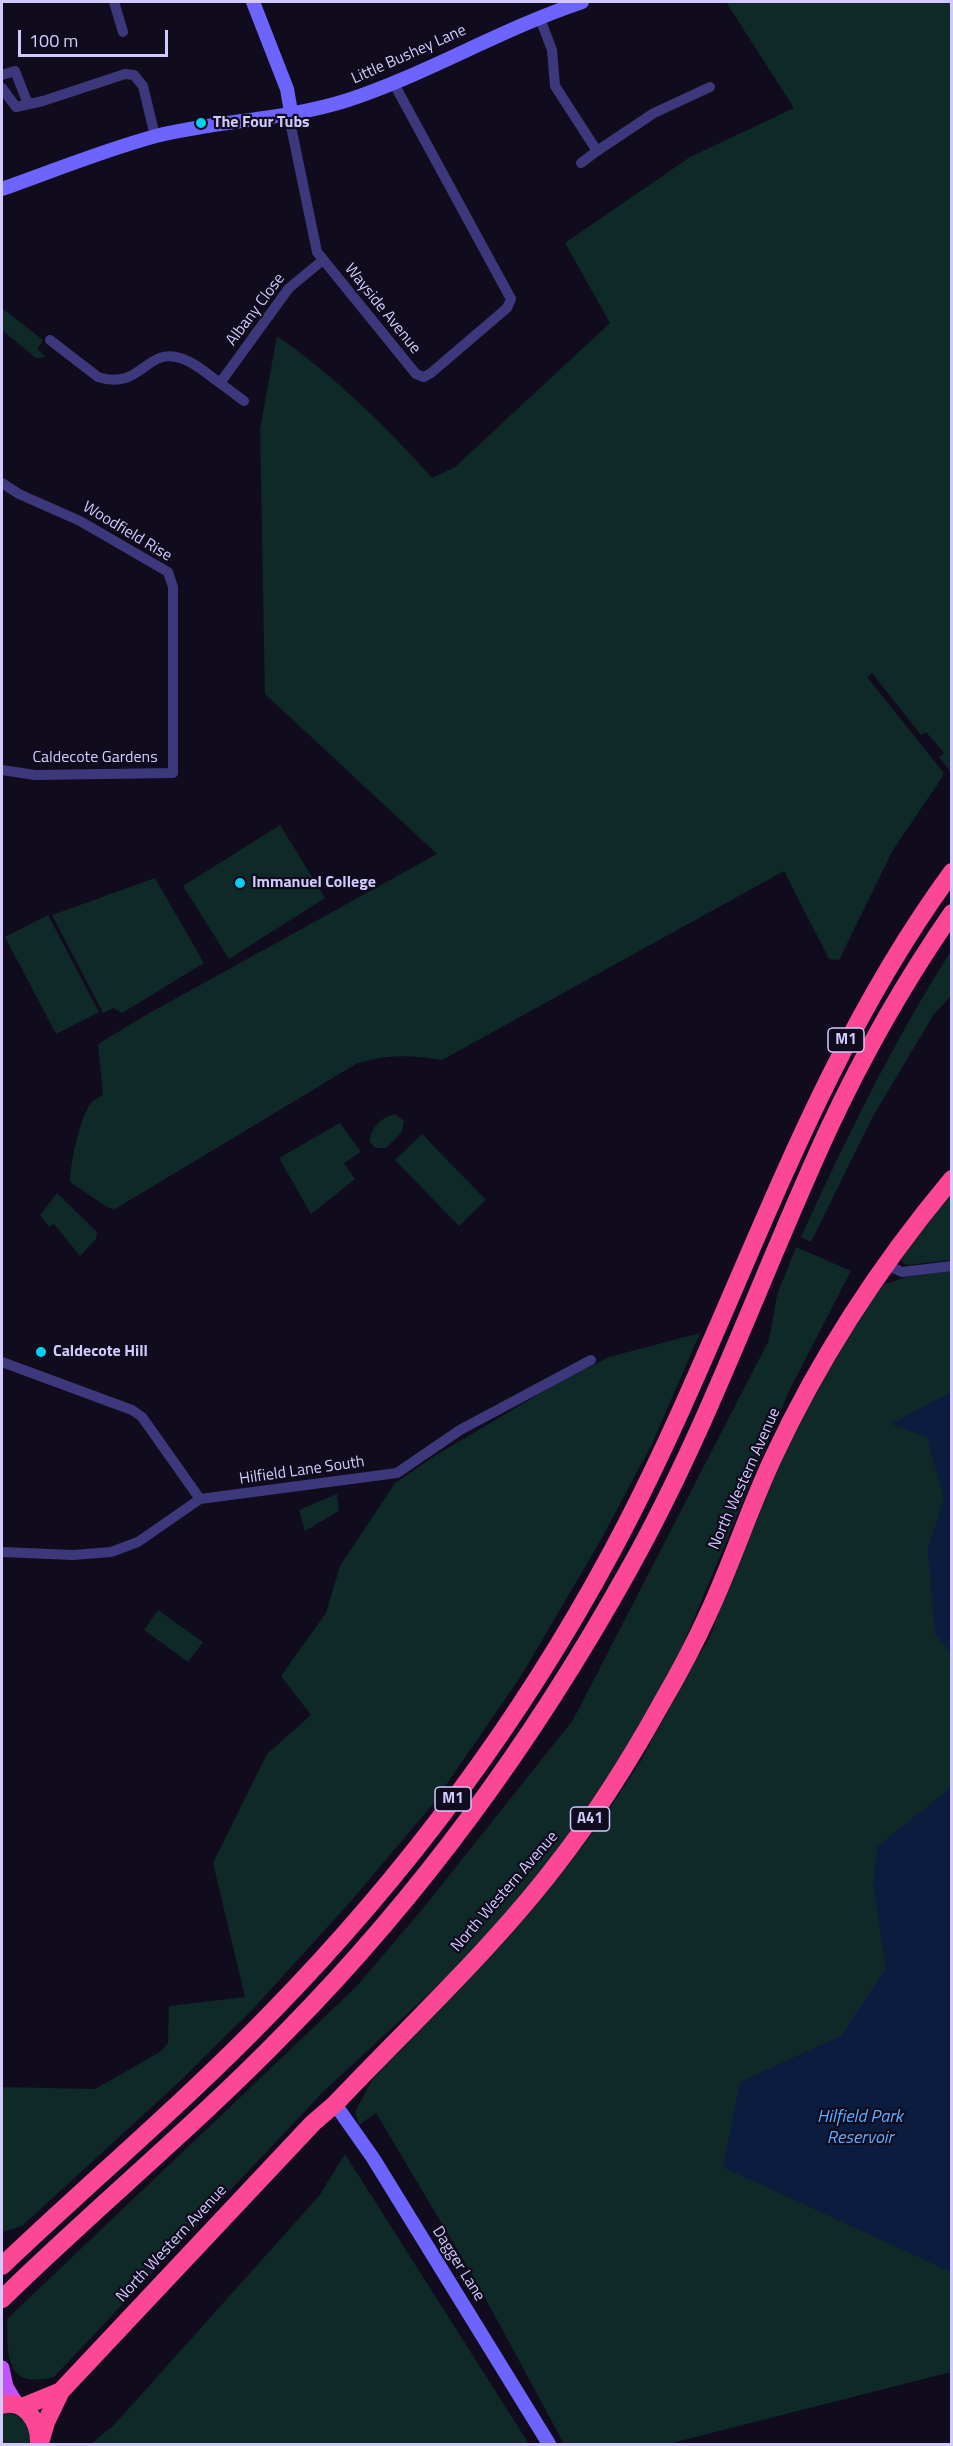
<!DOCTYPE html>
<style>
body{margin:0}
#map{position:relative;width:953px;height:2446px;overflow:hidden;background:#100c1e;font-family:"Titillium Web",sans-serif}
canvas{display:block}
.frame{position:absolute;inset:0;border:3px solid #d2cafe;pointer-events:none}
.scale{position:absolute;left:18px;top:30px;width:150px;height:27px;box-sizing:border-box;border:3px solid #d2cafe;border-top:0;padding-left:8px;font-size:18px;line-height:21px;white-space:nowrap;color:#d2cafe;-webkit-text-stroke:4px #100c1e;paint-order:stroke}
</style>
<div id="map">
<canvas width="953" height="2446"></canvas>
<div class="frame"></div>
<div class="scale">100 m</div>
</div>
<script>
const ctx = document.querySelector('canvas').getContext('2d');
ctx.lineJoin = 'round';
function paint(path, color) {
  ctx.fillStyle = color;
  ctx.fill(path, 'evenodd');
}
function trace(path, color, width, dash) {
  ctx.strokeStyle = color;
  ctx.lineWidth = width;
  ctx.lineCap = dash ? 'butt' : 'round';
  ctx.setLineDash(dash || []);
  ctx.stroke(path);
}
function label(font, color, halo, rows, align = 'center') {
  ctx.font = font + ' "Titillium Web",sans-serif';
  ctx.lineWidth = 4.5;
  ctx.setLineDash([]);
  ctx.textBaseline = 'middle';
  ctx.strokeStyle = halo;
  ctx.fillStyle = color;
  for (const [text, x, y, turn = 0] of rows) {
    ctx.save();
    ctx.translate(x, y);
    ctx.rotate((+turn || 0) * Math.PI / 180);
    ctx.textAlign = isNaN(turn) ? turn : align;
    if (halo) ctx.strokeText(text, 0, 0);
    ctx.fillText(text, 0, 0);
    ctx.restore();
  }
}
paint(new Path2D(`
 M726,2H951V772L939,757L944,753L926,732L921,735L872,673L867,677L943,772V776L893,850L839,960L829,959L784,871L442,1060C411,1055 386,1054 356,1064L115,1209L107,1207L70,1182C70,1164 80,1117 91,1103C93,1100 99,1097 103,1095L98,1044L146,1015L437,854L265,694L260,429L277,336C331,373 389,429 432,478L455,467L610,323L565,243L690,157L794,108Z
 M2,308L43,340L37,349L46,357L36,358L2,330Z
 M280,825L325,898L229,959L183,886Z
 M155,878L204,963L122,1013L113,1008L103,1013L52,915Z
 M48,915L99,1012L56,1034L5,937Z
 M951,951V996L934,1014L872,1118L811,1242L801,1237C846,1139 893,1042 951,951Z
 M395,1114L404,1121L402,1132L386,1148H375L370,1142C369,1129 383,1116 395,1114Z
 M340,1123L361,1152L344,1163L355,1179L311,1214L279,1158Z
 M422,1134L486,1200L459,1226L395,1160Z
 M951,1189V1260L907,1265L901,1261V1256Z
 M57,1193L97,1232L96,1239L80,1256L54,1224L49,1227L40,1215Z
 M796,1247L851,1271L790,1389L667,1683L583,1820L474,1952L323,2092L54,2377C4,2390 8,2355 7,2319L356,1987L420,1912L573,1720L769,1340L777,1295Z
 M951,1271V2372L668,2444H564L476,2281L376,2113L359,2125L355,2112L372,2080L407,2039L537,1903L599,1825L642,1759L692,1665L710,1638L743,1544L805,1406L878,1287L906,1277Z
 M700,1333L652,1444L598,1545L521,1676L433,1804L352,1900L254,2008L178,2083L22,2226L2,2232V2087L95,2089L160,2052L168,2043L169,2006L245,1997L213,1863L267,1754L311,1715L281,1676L326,1613L340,1566L395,1483L436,1455L551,1387L609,1357Z
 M337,1494L339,1511L305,1531L299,1510Z
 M158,1610L203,1642L188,1662L144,1630Z
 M345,2154L529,2444H91L114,2425L319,2196Z
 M2,2414C20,2411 34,2426 31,2444H2Z`), '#0f2828');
paint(new Path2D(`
 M951,1392V1653L935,1634L928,1549L944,1498L927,1437L891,1424Z
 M951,1787V2272L723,2167L740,2082L841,2036L886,1968L873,1883L878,1846Z`), '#0b1c3e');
trace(new Path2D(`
 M114,2L123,32
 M539,16L552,50L555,86L597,151L654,113L710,87
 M2,75L15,71L28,104
 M2,88L16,107L43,101L125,74L134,75L143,86L155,136
 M288,112L317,252L416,374L424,377L431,373L507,308L511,299L393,82
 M581,163L597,151
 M50,340L98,377C141,391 146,347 180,358C195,362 208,375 220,383L289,288L323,260
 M220,383L244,401
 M2,483L19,494L80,521L168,572L173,587V773L35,775L2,770
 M885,1264L902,1272L952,1266
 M2,1362L132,1410L142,1417L200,1499
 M2,1552L73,1555L111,1552L138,1542L200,1499L397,1473L460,1430L591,1360`), '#3d387c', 10);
trace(new Path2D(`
 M253,2L287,89L291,112
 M2,189C53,171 104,150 156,136C219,120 286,120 348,100C427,74 501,29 582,2
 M335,2104L373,2158L549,2444`), '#6d63fd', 14);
trace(new Path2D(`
 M2,2368L6,2387L17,2405`), '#c453fc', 15);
trace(new Path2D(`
 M2,2266C90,2182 185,2102 270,2014C404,1877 520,1722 611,1553C732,1329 800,1079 952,872
 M2,2299C95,2208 197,2124 288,2030C422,1894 535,1738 628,1571C708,1429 761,1275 829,1128C864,1053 905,981 952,913
 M2,2405C24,2398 39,2421 39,2441
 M22,2407L61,2391
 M40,2443L46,2422L61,2391L313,2123L335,2104C408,2027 493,1948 557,1864C596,1814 630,1760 661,1704C678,1675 694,1645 708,1614C732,1563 749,1509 773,1458C820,1357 880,1265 952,1179`), '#fc4796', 18);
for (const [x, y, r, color] of [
 [201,123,6,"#04cff1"],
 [240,883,6,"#04cff1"],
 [41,1352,6,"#04cff1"]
]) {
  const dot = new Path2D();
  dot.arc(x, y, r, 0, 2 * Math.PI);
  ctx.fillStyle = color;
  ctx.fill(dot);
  trace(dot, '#100c1e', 2);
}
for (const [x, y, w] of [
 [846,1040,36],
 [453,1799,36],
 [590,1819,39]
]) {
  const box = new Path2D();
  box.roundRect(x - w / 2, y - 12, w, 24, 4.5);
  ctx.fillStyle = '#100c1e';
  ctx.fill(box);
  trace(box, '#d2cafe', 1.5);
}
label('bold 15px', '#d2cafe', null, [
 ["M1",846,1040],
 ["M1",453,1799],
 ["A41",590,1819]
]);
label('16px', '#d2cafe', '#100c1e', [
 ["Little Bushey Lane",409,55,-24],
 ["Wayside Avenue",382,309,51],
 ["Albany Close",256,310,-53],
 ["Woodfield Rise",127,532,31],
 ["Caldecote Gardens",95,758],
 ["Hilfield Lane South",302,1471,-8],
 ["North Western Avenue",745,1479,-66],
 ["North Western Avenue",505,1892,-49],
 ["North Western Avenue",172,2244,-47],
 ["Dagger Lane",458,2264,58]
]);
label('bold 16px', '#d2cafe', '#100c1e', [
 ["The Four Tubs",213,123],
 ["Immanuel College",252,883],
 ["Caldecote Hill",53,1352]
], 'left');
label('italic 18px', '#5aaafd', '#100c1e', [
 ["Hilfield Park",860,2118],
 ["Reservoir",860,2139]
]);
</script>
